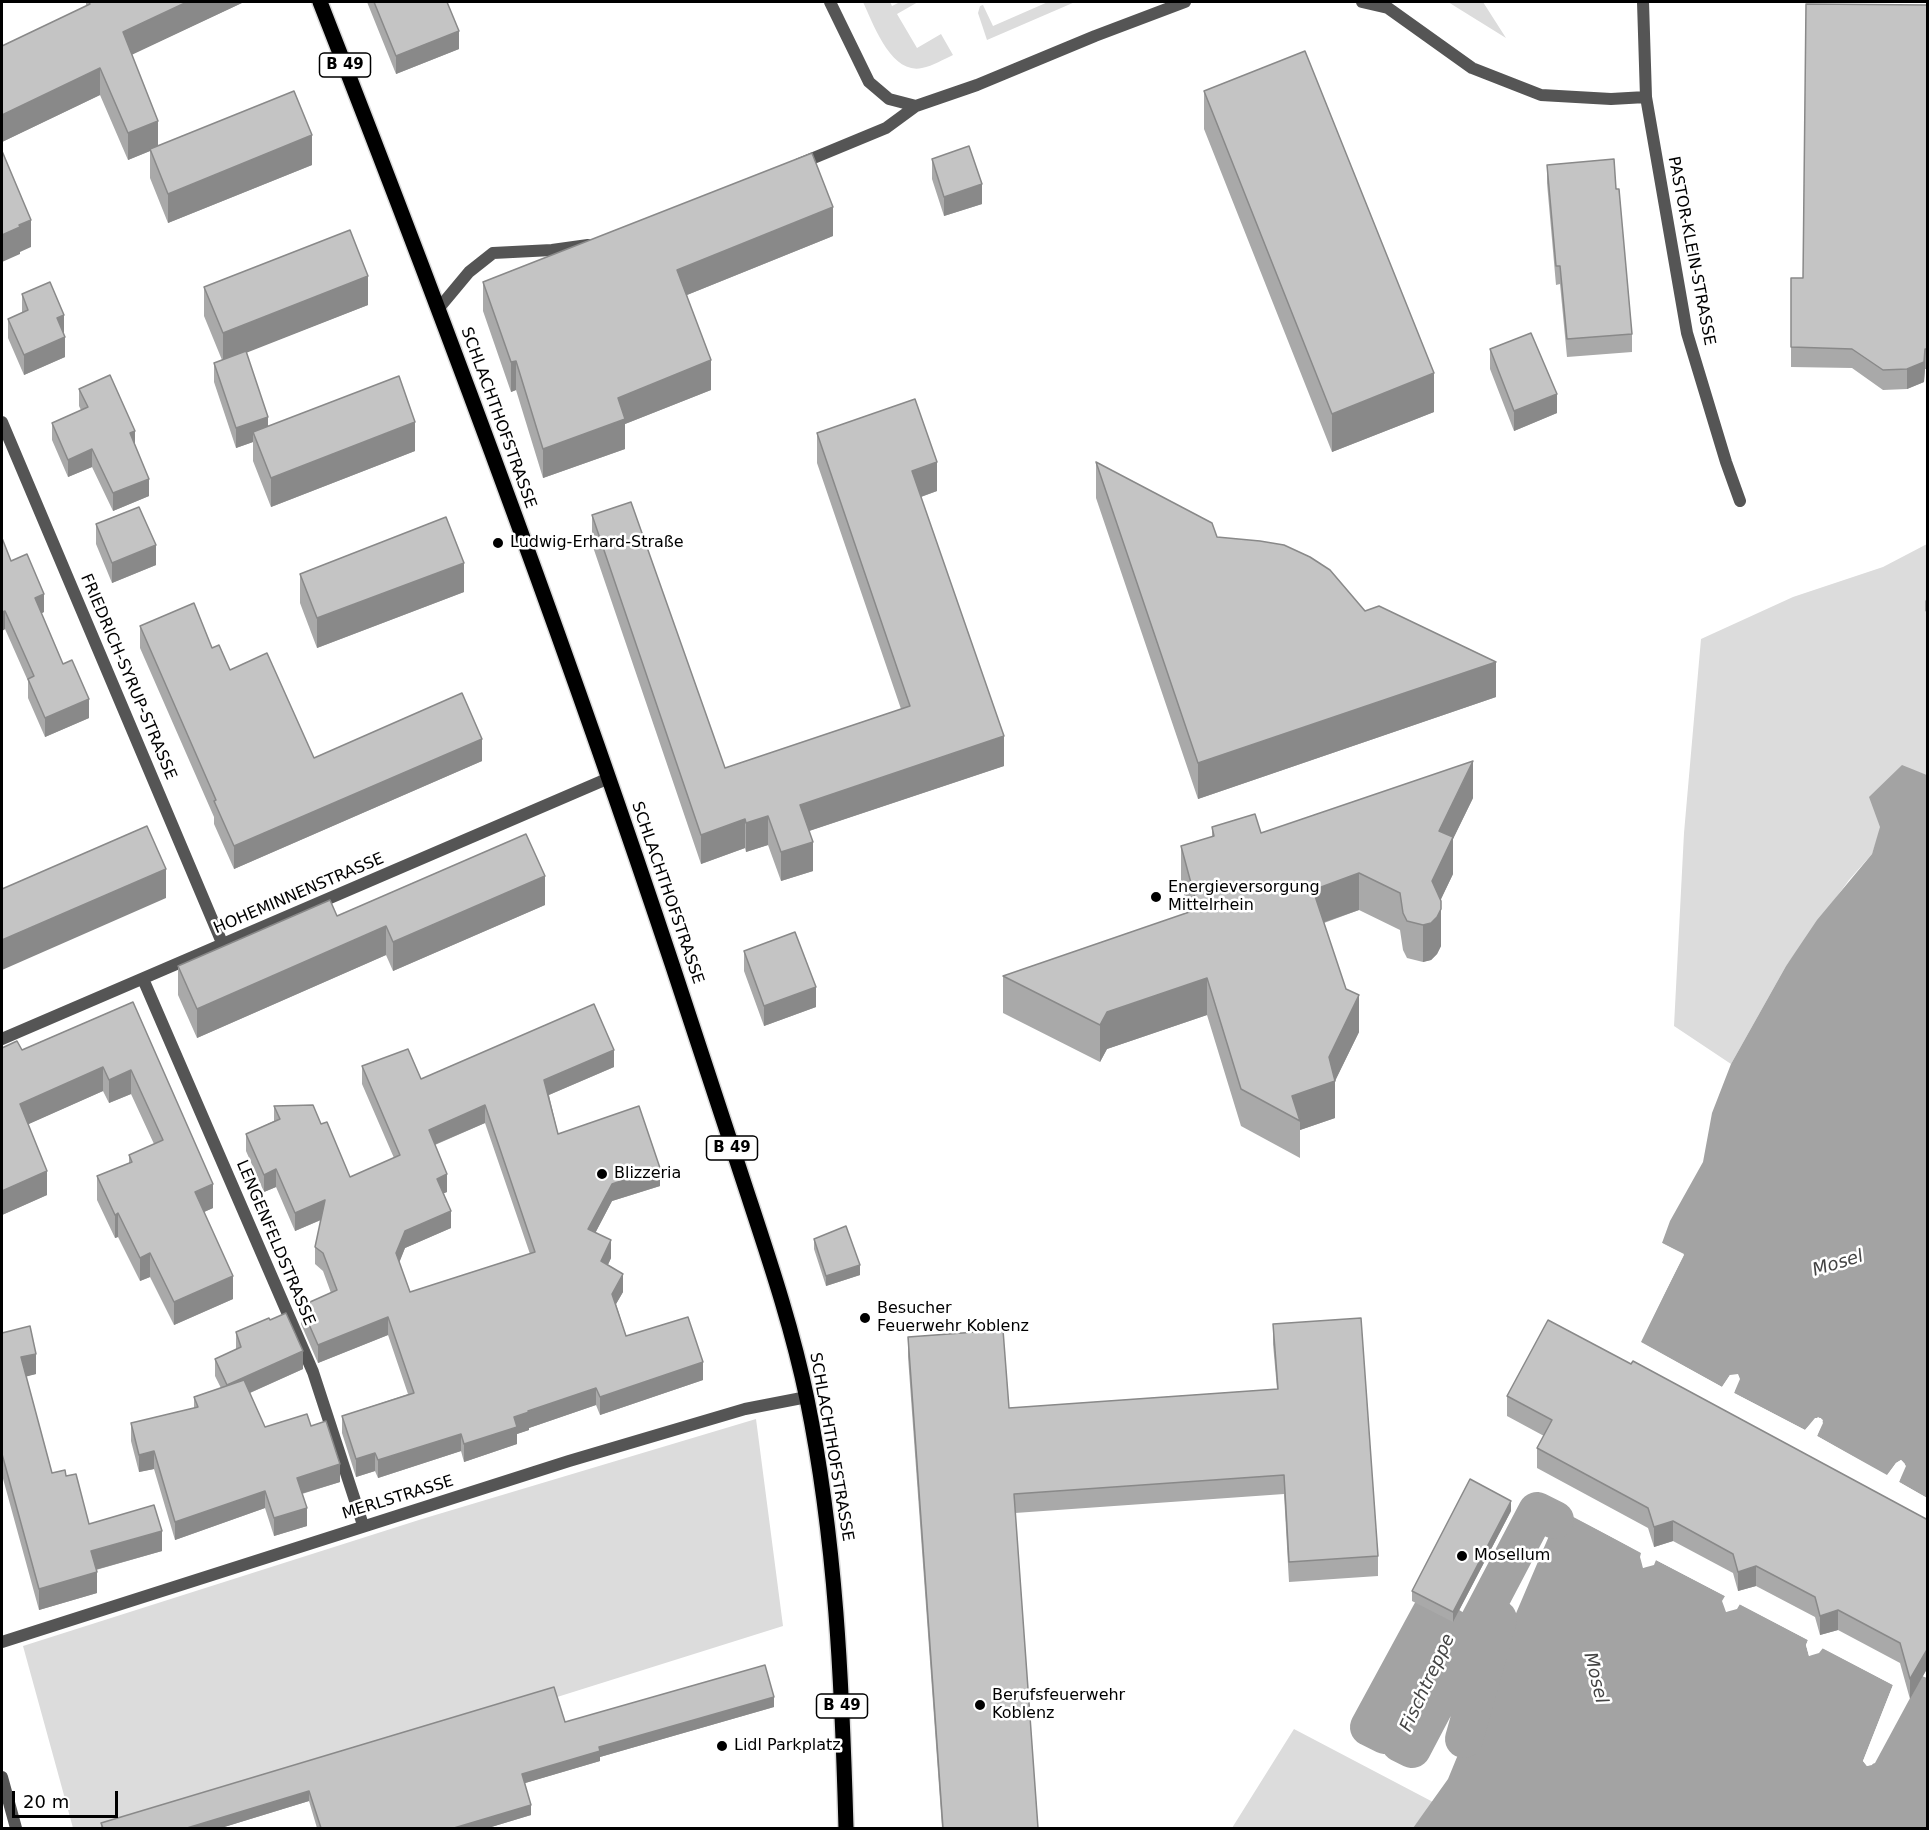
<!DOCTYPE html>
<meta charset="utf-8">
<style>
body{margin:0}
#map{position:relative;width:1929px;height:1830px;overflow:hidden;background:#fff;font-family:"DejaVu Sans",sans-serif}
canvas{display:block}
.frame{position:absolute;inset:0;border:3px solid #000;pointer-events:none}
.scale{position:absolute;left:12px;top:1791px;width:106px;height:27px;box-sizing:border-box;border:3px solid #000;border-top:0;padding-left:8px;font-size:18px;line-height:21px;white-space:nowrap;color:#000;-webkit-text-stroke:4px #fff;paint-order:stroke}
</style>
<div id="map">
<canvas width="1929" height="1830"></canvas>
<div class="frame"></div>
<div class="scale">20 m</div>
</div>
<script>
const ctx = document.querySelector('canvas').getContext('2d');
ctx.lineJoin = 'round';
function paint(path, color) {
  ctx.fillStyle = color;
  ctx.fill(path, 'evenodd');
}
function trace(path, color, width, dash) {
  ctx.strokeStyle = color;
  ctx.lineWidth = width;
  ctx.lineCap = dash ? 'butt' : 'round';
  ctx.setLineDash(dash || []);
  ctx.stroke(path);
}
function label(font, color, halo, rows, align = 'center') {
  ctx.font = font + ' "DejaVu Sans",sans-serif';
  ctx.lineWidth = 5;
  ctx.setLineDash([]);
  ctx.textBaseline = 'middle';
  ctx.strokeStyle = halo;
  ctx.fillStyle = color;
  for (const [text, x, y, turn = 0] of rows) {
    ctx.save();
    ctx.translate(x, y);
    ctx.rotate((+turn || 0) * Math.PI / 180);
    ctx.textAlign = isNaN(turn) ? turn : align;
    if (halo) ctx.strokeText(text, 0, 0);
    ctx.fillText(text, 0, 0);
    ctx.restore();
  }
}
paint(new Path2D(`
 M863,2H890L892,6L900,2H918L897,14L917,48L941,34L953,55C944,59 933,66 922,68C891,75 873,23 863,2Z
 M1048,2H1075L987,40L978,13L980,6L983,5L993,26Z
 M1448,2H1483L1506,38Z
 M1927,544V775L1902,766L1872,854L1849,880L1786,966L1731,1064L1674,1026L1684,833L1701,639L1793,597L1883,567Z
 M756,1419L783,1626L554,1698L117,1828H73L23,1646L422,1519Z
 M1294,1729L1433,1802L1413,1828H1232Z`), '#dcdcdc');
paint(new Path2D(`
 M1902,765L1927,775V1498L1899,1482L1905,1464L1901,1460L1896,1463L1887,1476L1817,1436L1823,1420L1818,1417L1805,1430L1734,1393L1739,1376L1730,1375L1722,1387L1640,1342L1684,1255L1662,1243L1670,1221L1703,1162L1712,1113L1731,1064L1786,966L1817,920L1872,854L1880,827L1869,797Z
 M1560,1510L1642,1553L1643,1568L1656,1560L1725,1596L1726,1612L1739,1604L1808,1640L1806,1645L1809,1656L1822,1648L1893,1685L1863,1761L1867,1766L1872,1765L1927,1666V1828H1413L1448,1779L1517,1611Z`), '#a3a3a3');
paint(new Path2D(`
 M1662,1243L1684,1254L1641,1342L1722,1387L1730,1375L1738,1374L1740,1379L1734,1393L1805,1430L1815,1418H1821L1823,1423L1817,1436L1887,1475L1896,1463L1901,1460L1903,1462L1906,1466L1899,1482L1927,1498L1928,1501L1896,1484L1902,1466L1901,1464L1898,1465L1890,1478H1886L1815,1439L1814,1436L1820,1423L1819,1421L1817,1420L1807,1432L1804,1433L1732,1395L1731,1392L1736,1376L1733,1377L1724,1389L1721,1390L1638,1344V1340L1680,1256L1661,1246Z
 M1559,1507L1643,1550L1645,1564L1657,1558L1726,1594L1728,1608L1735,1606L1737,1601H1740L1810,1638L1811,1652L1817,1650L1820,1645H1824L1895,1683L1896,1687L1866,1761L1868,1763L1872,1761L1925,1665L1928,1663L1927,1678L1922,1676L1875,1763L1867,1766L1863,1761L1893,1685L1823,1648L1819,1653L1809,1656L1806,1645L1808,1640L1740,1604L1737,1609L1726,1612L1722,1601L1725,1596L1656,1560L1654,1565L1643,1568L1640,1557L1641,1553L1558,1508Z`), '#fff');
trace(new Path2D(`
 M1432,1611L1369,1727L1385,1735L1444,1623L1457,1631L1400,1743L1412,1749L1537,1511L1555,1520
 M1464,1739L1498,1619`), '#a3a3a3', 38);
const primary = new Path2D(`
 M320,2C445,321 565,642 673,967C697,1040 721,1113 745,1186C768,1256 792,1326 807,1399C836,1541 842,1683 846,1828`);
trace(primary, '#dbdbdb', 18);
trace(new Path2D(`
 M830,2L869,82L889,99L916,106
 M1362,2L1388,8L1472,68L1541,95L1611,99L1646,97
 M1643,2L1646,97L1687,333L1726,462L1740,501
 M799,164L886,128L916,106L977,85L1095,36L1185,2
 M439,308L469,272L493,253L552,250L588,245
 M2,422L223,945
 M143,979L313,1372L363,1525
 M2,1039L609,778
 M2,1642L569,1461L745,1409L807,1397
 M2,1777L16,1828`), '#555', 12);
trace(primary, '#000', 15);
paint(new Path2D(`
 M86,2H244L132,54L158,145L312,165L168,223L150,178V151L128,160L100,95L2,142V46L86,6Z
 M367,2H447L459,49L396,74Z
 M1928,5V369H1925L1924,382L1907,389L1883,390L1852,368L1791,367V278H1803Z
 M1204,91L1434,412L1332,452L1204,129Z
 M932,159L982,204L944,216L932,179Z
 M1547,165L1632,334V352L1567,357L1560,284L1556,285L1547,183Z
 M833,236L687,295L711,390L625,424V449L543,478L516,390L511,392L483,311V282Z
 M204,287L368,305L246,352L268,426L415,451L271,507L253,461V442L236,448L214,382V363L222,360L204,316Z
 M22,294L64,335L65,357L24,375L8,338V319L22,313Z
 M1490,349L1557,413L1514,431L1490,369Z
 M79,389L135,445L149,496L113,511L92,467L68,477L52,440V423L81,410L79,406Z
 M817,433L937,491L921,497L1004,766L809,831L813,871L781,881L768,845L746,852L745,848L701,864L592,544V515L725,768L901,709L817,463Z
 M1096,462L1217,537L1365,611L1496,697L1198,799L1096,498Z
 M96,524L156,565L112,583L96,544Z
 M11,561L44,612L41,613L63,664L89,718L45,737L28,698V681L5,629L2,631Z
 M300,574L464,592L317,648L300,603Z
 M1928,597V613L1925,611V601Z
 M140,626L212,648L230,670L314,758L482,761L234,869L214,824V817L140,648Z
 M1473,798L1453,839V874L1440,901L1441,946L1437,954L1431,960L1423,962L1407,958L1403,950L1400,930L1359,910L1324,923L1359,1032L1335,1081V1118L1300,1130V1158L1241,1126L1207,1015L1107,1049L1100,1062L1003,1013V976L1189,913L1181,883V846L1212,837V827L1261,833Z
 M545,905L393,971L386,955L197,1038L178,995V966L337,916Z
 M744,951L816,1007L764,1026L744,971Z
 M133,1002L213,1208L204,1212L233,1299L174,1325L150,1277L140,1281L118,1237L115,1238L97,1200V1176L129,1163V1155L154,1144L131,1094L109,1103L103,1091L28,1124L47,1195L2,1215V1048L22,1050Z
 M362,1066L421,1079L614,1067L549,1095L558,1134L660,1186L612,1201L595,1233L611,1258L608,1265L623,1292L616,1304L626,1336L703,1380L600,1415L596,1405L529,1428V1430L517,1434V1444L464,1462L461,1451L378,1478L375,1471L356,1477L342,1433V1416L408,1394L388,1335L318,1363L301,1324V1306L331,1293L323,1271L315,1264V1247L321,1220L295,1231L276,1187L264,1192L246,1151V1134L274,1121V1106L321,1124L350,1177L394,1158L362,1084ZM485,1123L530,1254L410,1292L399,1262L405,1248L451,1228L444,1193L447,1192L435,1145Z
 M814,1239L860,1275L826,1286L814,1249Z
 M1273,1324L1378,1556V1576L1289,1582L1284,1494L1015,1513L1038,1828H942L908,1357V1337L1009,1408L1277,1389L1273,1344Z
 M236,1332L303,1369L250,1393L265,1427L311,1426L340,1482L302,1494L307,1526L274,1536L265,1508L175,1540L154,1469L139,1472L131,1441V1423L194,1408V1397L221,1388L215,1376V1359L236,1350Z
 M2,1333L36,1374L26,1376L52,1473L66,1476L89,1524L162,1551L96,1570L97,1593L39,1610L2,1475Z
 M1631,1364L1928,1520V1667L1910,1699L1900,1663L1838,1630L1820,1635L1815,1617L1756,1586L1738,1591L1733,1573L1673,1541L1654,1547L1648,1528L1537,1468V1448L1544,1436L1507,1416V1396Z
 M1511,1511L1453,1622L1412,1601V1591Z
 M774,1707L600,1757V1761L525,1783L531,1815L488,1828H317L309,1801L221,1828H101V1823L565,1722Z`), '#a9a9a9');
paint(new Path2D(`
 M187,2H244L123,59V32Z
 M459,31V49L396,74V56Z
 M100,68V95L2,142V115Z
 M158,121V148L150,149V151L128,160V133Z
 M312,135V165L168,223V194Z
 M982,184V204L944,216V197Z
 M833,207V236L677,299V270Z
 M31,220V247L20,252V254L2,262V235L19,225Z
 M368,276V305L223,362V333Z
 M64,315V335L57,318Z
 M65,337V357L24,375V355Z
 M1925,349V369L1924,382L1907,389V369Z
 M711,360V390L625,424V449L543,478V449L618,398Z
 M516,361V390L511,392V362Z
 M1434,373V412L1332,452V414Z
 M1557,394V413L1514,431V411Z
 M268,417V437L253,432V442L236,448V428Z
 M415,422V451L271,507V478Z
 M135,431V449L130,433Z
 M92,449V467L68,477V460Z
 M937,462V491L912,500V471Z
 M149,479V496L113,511V493Z
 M156,545V565L112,583V563Z
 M464,563V592L317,648V618Z
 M44,594V612L35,617V598Z
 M5,611V629L2,631V612Z
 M1496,662V697L1198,799V763Z
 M89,699V718L45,737V718Z
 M1004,736V766L800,834V805Z
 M482,739V761L234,869V846Z
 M1473,761V798L1453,839V874L1432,918V881L1439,831Z
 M768,816V845L746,852V823Z
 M745,819V848L701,864V835Z
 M813,842V871L781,881V852Z
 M166,869V898L2,970V940Z
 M1359,873V910L1313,926V890Z
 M545,876V905L393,971V942Z
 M1441,909V946L1437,954L1431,960L1423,962V925Z
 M386,926V955L197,1038V1009Z
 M1207,978V1015L1107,1049L1100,1062V1025L1107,1012Z
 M816,987V1007L764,1026V1006Z
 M1359,995V1032L1335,1081V1118L1300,1130V1121L1292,1096L1329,1057Z
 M614,1050V1067L544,1097V1080Z
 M103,1067V1091L20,1128V1104Z
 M131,1070V1094L109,1103V1080Z
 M485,1105V1123L429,1147V1130Z
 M660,1168V1186L612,1201L588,1247V1229L612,1184Z
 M276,1169V1187L264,1192V1175Z
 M47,1171V1195L2,1215V1191Z
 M447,1174V1192L437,1196V1179Z
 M213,1184V1208L195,1216V1192Z
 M325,1200V1218L295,1231V1213Z
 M451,1211V1228L405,1248L396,1271V1253L405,1231Z
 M118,1213V1237L115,1238V1215Z
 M611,1240V1258L601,1279V1261Z
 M150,1253V1277L140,1281V1258Z
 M860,1265V1275L826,1286V1276Z
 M623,1274V1292L612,1311V1294Z
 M233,1276V1299L174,1325V1302Z
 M388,1317V1335L318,1363V1345Z
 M303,1351V1369L227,1403V1385Z
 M36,1354V1374L21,1378V1357Z
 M703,1362V1380L600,1415V1397Z
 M596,1388V1405L529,1428V1430L517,1434V1444L464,1462V1444L514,1417L528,1411Z
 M461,1434V1451L378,1478V1460Z
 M154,1451V1469L139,1472V1455Z
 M375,1453V1471L356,1477V1459Z
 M340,1464V1482L297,1495V1478Z
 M265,1491V1508L175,1540V1522Z
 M1511,1501V1511L1453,1622V1612Z
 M307,1508V1526L274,1536V1518Z
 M1673,1521V1541L1654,1547V1527Z
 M162,1531V1551L91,1571V1551Z
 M1756,1566V1586L1738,1591V1572Z
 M97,1572V1593L39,1610V1589Z
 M1838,1610V1630L1820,1635V1616Z
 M1928,1648V1667L1910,1699V1679Z
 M774,1697V1707L600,1757V1761L522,1784V1774L599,1747Z
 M309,1791V1801L221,1828H187Z
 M531,1805V1815L488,1828H454Z`), '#898989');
const building = new Path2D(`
 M89,2H187L123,32L158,121L128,133L100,68L2,115V46L90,4Z
 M374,2H447L459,31L396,56Z
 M1806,4L1928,5V349H1925L1924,362L1907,369L1883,370L1852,349L1791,347V278H1803Z
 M1305,51L1434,373L1332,414L1204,91Z
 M294,91L312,135L168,194L150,149Z
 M969,146L982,184L944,197L932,159Z
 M2,151L31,220L19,225L20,227L2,235Z
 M812,153L833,207L677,270L711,360L618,398L625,419L543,449L516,361L511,362L483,282Z
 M1614,159L1616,189H1619L1632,334L1567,339L1560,266H1556L1547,165Z
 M350,230L368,276L223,333L204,287Z
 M50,282L64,315L57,318L65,337L24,355L8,319L28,310L22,294Z
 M1531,333L1557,394L1514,411L1490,349Z
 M246,351L268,417L236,428L214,363Z
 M110,375L135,431L130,433L149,479L113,493L92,449L68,460L52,423L88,407L79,389Z
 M399,376L415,422L271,478L253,432Z
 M915,399L937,462L912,471L1004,736L800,805L813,842L781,852L768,816L746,823L745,819L701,835L592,515L631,502L725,768L910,706L817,433Z
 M1096,462L1212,523L1217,537L1260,541L1284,545L1310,557L1330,570L1365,611L1379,606L1496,662L1198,763Z
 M139,507L156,545L112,563L96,524Z
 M446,517L464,563L317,618L300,574Z
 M2,538L11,561L27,554L44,594L35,598L63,664L72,660L89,699L45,718L28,679L34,676L5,611L2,612Z
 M194,603L212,648L219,645L230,670L267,653L314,758L462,693L482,739L234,846L214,801L216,800L140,626Z
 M1473,761L1439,831L1453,837L1432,881L1441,901V909L1437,917L1431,923L1423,925L1407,921L1403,913L1400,893L1359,873L1313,890L1346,989L1359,995L1329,1057L1335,1081L1292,1096L1300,1121L1241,1089L1207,978L1107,1012L1100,1025L1003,976L1198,909L1181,846L1214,836L1212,827L1255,814L1261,833Z
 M147,826L166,869L2,940V889Z
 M526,834L545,876L393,942L386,926L197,1009L178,966L330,900L337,916Z
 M795,932L816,987L764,1006L744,951Z
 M133,1002L213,1184L195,1192L233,1276L174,1302L150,1253L140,1258L118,1213L115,1215L97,1176L132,1162L129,1155L163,1140L131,1070L109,1080L103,1067L20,1104L47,1171L2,1191V1048L17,1041L22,1050Z
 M594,1004L614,1050L544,1080L558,1134L639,1106L660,1168L612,1184L588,1229L611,1240L601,1261L623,1274L612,1294L626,1336L688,1317L703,1362L600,1397L596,1388L528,1411L529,1412L514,1417L517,1427L464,1444L461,1434L378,1460L375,1453L356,1459L342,1416L414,1393L388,1317L318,1345L301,1306L337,1290L323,1253L315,1247L325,1200L295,1213L276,1169L264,1175L246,1134L280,1119L274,1106L313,1105L321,1124L327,1122L350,1177L400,1155L362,1066L408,1049L421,1079ZM485,1105L535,1252L410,1292L396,1253L405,1231L451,1211L437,1179L447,1174L429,1130Z
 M846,1226L860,1265L826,1276L814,1239Z
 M286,1313L303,1351L227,1385L215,1359L241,1347L236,1332L269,1318L270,1320Z
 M1361,1318L1378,1556L1289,1562L1284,1475L1014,1494L1038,1828H943L908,1337L1003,1330L1009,1408L1278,1389L1273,1324Z
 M1548,1320L1631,1364L1633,1361L1928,1520V1648L1910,1679L1900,1643L1838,1610L1820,1616L1815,1597L1756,1566L1738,1572L1733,1554L1673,1521L1654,1527L1648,1508L1537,1448L1552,1420L1507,1396Z
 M30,1326L36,1354L21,1357L52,1473L65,1470L66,1476L76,1474L89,1524L154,1505L162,1531L91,1551L97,1572L39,1589L2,1454V1333Z
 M244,1380L265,1427L307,1414L311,1426L326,1421L340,1464L297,1478L307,1508L274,1518L265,1491L175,1522L154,1451L139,1455L131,1423L198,1407L194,1397Z
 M1470,1479L1511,1501L1453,1612L1412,1591Z
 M765,1665L774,1697L599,1747L600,1751L522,1774L531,1805L454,1828H321L309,1791L187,1828H103L101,1823L554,1687L565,1722Z`);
paint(building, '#c4c4c4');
trace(building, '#898989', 1.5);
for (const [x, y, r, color] of [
 [498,543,6,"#000"],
 [1156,897,6,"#000"],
 [602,1174,6,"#000"],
 [865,1318,6,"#000"],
 [1462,1556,6,"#000"],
 [980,1705,6,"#000"],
 [722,1746,6,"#000"]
]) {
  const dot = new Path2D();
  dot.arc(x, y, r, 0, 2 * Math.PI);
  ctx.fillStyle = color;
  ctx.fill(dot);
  trace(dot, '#fff', 2);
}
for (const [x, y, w] of [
 [345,65,51],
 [732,1148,51],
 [842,1706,51]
]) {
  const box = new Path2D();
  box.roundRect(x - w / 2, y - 12, w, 24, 4.5);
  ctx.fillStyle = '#fff';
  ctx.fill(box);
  trace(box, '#000', 1.5);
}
label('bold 15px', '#000', null, [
 ["B 49",345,65],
 ["B 49",732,1148],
 ["B 49",842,1706]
]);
label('16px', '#000', '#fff', [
 ["PASTOR-KLEIN-STRASSE",1691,251,79],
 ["SCHLACHTHOFSTRASSE",498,418,70],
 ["FRIEDRICH-SYRUP-STRASSE",128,677,67],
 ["SCHLACHTHOFSTRASSE",667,893,71],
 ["HOHEMINNENSTRASSE",299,894,-23],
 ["LENGENFELDSTRASSE",275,1243,67],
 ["SCHLACHTHOFSTRASSE",831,1447,80],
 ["MERLSTRASSE",398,1498,-17]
]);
label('16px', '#000', '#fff', [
 ["Ludwig-Erhard-Straße",510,543],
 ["Energieversorgung",1168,888],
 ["Mittelrhein",1168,906],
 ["Blizzeria",614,1174],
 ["Besucher",877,1309],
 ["Feuerwehr Koblenz",877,1327],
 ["Mosellum",1474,1556],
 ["Berufsfeuerwehr",992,1696],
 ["Koblenz",992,1714],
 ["Lidl Parkplatz",734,1746]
], 'left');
label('italic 18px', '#444', '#fff', [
 ["Mosel",1838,1264,-17],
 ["Mosel",1595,1678,76],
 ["Fischtreppe",1428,1683,-65]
]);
</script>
